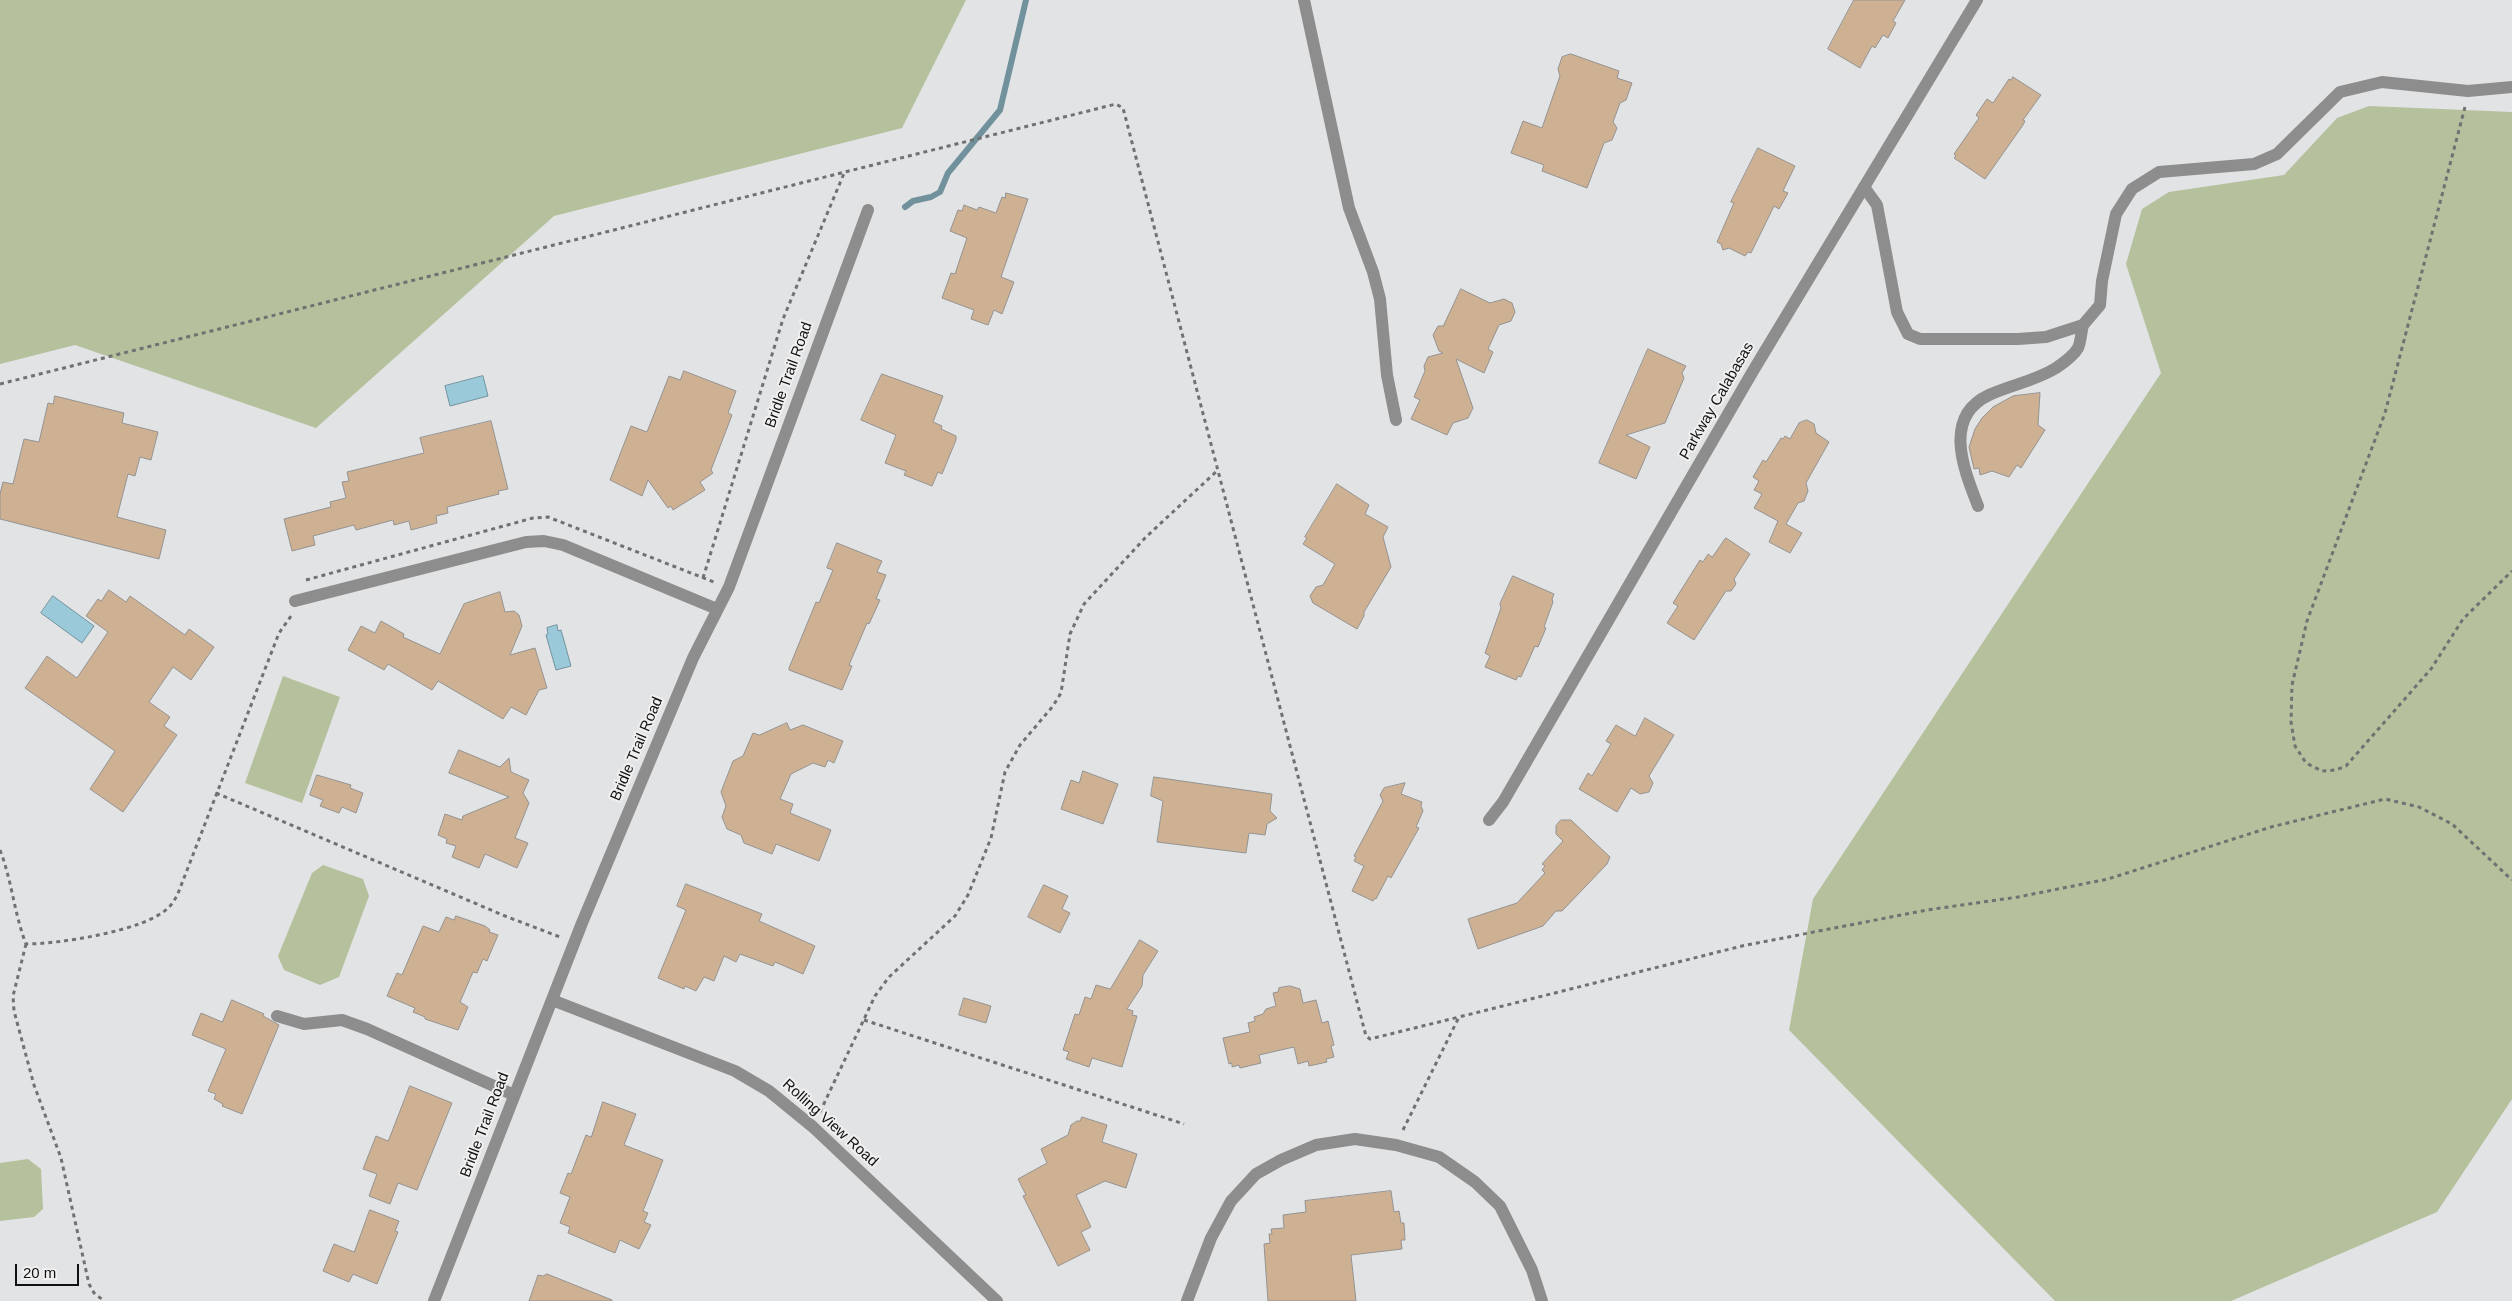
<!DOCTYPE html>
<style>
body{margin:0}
#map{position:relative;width:2512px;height:1301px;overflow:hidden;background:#e2e3e4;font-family:Arial,sans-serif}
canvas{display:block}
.scale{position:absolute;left:15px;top:1264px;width:64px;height:22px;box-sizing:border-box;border:2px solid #111;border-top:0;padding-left:6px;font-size:15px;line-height:18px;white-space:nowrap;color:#111;-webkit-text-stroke:4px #f0f0f1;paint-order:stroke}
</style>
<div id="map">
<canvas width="2512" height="1301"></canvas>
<div class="scale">20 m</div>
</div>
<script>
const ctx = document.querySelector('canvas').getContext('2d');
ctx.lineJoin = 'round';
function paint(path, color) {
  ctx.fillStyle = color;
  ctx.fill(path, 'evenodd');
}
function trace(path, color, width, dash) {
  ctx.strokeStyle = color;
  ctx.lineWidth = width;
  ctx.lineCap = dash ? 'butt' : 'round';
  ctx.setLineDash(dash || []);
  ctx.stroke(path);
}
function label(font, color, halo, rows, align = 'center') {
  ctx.font = font + ' Arial,sans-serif';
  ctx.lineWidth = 4;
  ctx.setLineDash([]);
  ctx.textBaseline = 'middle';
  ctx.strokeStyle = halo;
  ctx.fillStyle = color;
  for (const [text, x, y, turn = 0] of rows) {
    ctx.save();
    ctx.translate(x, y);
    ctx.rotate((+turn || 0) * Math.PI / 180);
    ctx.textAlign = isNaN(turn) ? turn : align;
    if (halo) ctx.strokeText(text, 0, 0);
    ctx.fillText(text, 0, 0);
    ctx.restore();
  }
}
paint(new Path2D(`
 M0,0H966L902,128L554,216L316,428L75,345L0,364Z
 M2369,106L2512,112V1099L2437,1212L2231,1301H2055L1789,1030L1813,899L2161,373L2126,264L2142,209L2169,192L2284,175L2337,118Z
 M283,676L340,697L302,803L245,783Z
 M323,865L363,879L369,896L339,977L320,985L284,970L278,956L312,873Z
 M28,1159L41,1169L43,1209L34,1217L0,1221V1163Z`), '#b4c19c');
const water = new Path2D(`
 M483,376L488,396L450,406L445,386Z
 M53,596L94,626L82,643L41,613Z
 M557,625L558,631L561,630L571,666L556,670L546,635L548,634L547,628Z`);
paint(water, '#9ac9d9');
trace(water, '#71929d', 1);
trace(new Path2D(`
 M905,207L913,201L931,197L940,192L948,173L1000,110L1026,0`), '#71929d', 6);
const building = new Path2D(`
 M1854,0H1905L1893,21L1896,23L1888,38L1883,35L1875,48L1872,46L1860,68L1828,49Z
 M1571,54L1619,71L1617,78L1632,83L1626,100L1620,103L1613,122L1617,128L1612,140L1604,143L1587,188L1542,171L1544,165L1511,153L1523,121L1542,128L1560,76L1558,69L1562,57Z
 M2013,77L2041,95L2023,120L2025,121L2023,125L1985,179L1954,158L1956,156L1954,154L1979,118L1976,115L1987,99L1993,103L2009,79L2011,80Z
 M1758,148L1795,166L1783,191L1788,193L1779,209L1774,206L1751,253L1748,252L1745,256L1729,248L1723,250L1721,244L1717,242L1734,203L1731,202Z
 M1006,193L1028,199L1001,277L1014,282L1002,314L994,310L988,325L971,319L974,310L942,298L951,273L955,274L967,238L950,231L958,210L962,211L964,205L977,210L979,207L996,213L1002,197L1005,198Z
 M1461,289L1490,303L1504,299L1512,303L1515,312L1511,321L1499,325L1488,349L1493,352L1484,373L1456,359L1473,408L1468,418L1453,423L1447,435L1411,419L1420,400L1414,397L1425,371L1424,366L1428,357L1443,353L1439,351L1433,335L1438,326H1443Z
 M1648,349L1686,366L1682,373L1684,378L1665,423L1626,435L1650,447L1636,479L1599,463Z
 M684,371L736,391L728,413L732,415L711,470L713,473L700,482L705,490L673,510L671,506L668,508L648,480L642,496L610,480L631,426L647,432L669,376L680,380Z
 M882,374L943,396L933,422L942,426L941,429L956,436V440L942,474L938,472L932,486L904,475L906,471L885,463L896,435L861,420Z
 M2040,393L2038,425L2045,430L2021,468L2017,465L2009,477L1992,471L1980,475L1979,468L1974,469L1969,447L1975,429L1982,418L1993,407L2013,396Z
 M55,396L124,413L122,423L158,432L151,460L140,457L135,476L128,474L117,517L166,530L159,559L0,519V494L3,482L13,484L24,439L39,442L48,403L53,404Z
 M1807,420L1814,424L1816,433L1829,442L1806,483L1808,491L1804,501L1798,503L1786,524L1802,533L1790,553L1769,542L1778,521L1754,508L1762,494L1754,490L1759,481L1753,477L1763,460L1766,462L1781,438L1783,439L1785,436L1790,439L1799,423Z
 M491,421L508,489L498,491L499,494L447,507L448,513L436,516L437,523L411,530L409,521L394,525L393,520L356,530L354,525L313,536L315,545L292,551L284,519L331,507L330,502L346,498L342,482L349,481L347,472L424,453L420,438Z
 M1337,484L1369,505L1365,514L1388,527L1383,537L1391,567L1364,612V616L1357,629L1313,603L1310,596L1316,587L1323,585L1335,564L1303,544L1307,538L1305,537Z
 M1726,538L1750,554L1734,579L1736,584L1731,591H1726L1694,640L1667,623L1678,606L1673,603L1700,560L1703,562L1708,554L1712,557Z
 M837,543L882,561L877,572L886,575L876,599L880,600L869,624L867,623L849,665L852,666L842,690L789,670V668L816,602L819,603L833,570L827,568Z
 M1513,576L1554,594L1552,599L1553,602L1544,627L1546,628L1538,647L1535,646L1521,677L1518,676L1516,680L1485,667L1490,656L1485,653L1501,608L1500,604Z
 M109,590L126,602L130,596L185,635L189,629L214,647L191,680L173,667L149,702L170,717L164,726L177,735L123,812L90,789L115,751L25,688L47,656L77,678L108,632L86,616L98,599L101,601Z
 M500,592L505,612L514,611L519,615L522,626L510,655L535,648L547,688L539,690L526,715L511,707L503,719L438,681L432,690L388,664L384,670L348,650L361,626L375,633L381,621L404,634L403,637L440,654L464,604Z
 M1645,718L1674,735L1649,776L1653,783L1649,792L1640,794L1631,788L1617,812L1579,789L1588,773L1592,776L1611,744L1606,741L1616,725L1635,736Z
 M787,723L790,730L803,725L843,741L834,763L828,760L825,767L813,763L791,774L780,799L793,804L790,813L831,830L819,861L776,844L772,854L744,843L741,835L727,829L722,817L726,806L721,792L733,761L743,756L753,733L759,735Z
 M459,750L500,767L509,758L511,772L529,780L523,793L529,803L515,838L528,843L517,868L485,854L479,868L452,857L456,846L446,843L447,839L438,835L445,814L462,820L463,816L509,797L449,773Z
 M1083,771L1118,784L1103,824L1061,809L1071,780L1079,783Z
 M317,775L351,785L350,788L363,793L356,813L342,807L339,813L320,806L323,800L310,795Z
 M1154,777L1272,794L1270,811L1277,818L1267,824L1265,835L1249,833L1246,853L1157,842L1163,801L1151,796Z
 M1405,783L1401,794L1422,802L1421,806L1423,811L1416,827L1419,828L1391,878L1388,876L1376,899L1375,898L1373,901L1352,891L1364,866L1354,861L1356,857L1354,856L1383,801L1380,795L1384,788Z
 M1561,820H1571L1610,857L1607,864L1562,911H1556L1543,926L1478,949L1468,919L1517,903L1545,873L1542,870L1545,866L1542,864L1563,841L1556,834V826Z
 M686,884L762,914L759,921L815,946L803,974L775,962L773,966L740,954L736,962L724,956L714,981L704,977L696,991L685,986L684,989L658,978L686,910L677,906Z
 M1044,885L1068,896L1062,909L1070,913L1060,933L1028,917Z
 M456,916L485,926L490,930L489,932L498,935L487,961L483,959L477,973L473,972L460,1002L468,1007L458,1030L425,1019V1017L413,1012L415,1008L387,996L397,973L402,975L423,926L439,932L446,917L454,920Z
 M1140,940L1158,951L1143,975L1142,986L1127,1009L1133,1011L1132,1015L1137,1016L1122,1067L1092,1058L1089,1067L1066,1059L1069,1052L1063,1050L1075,1014L1079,1015L1085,997L1091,999L1096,985L1110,989Z
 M1290,986L1300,989L1303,1003L1316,1000L1322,1023L1328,1021L1334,1045L1331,1046L1334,1057L1326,1059L1327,1062L1309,1066L1308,1061L1298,1064L1294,1047L1259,1055L1261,1063L1240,1068L1239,1065L1232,1067V1063L1229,1064L1223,1038L1250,1032L1248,1023L1255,1021L1254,1017L1263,1014L1266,1009L1276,1006L1273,993L1278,992L1279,988Z
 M964,998L991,1006L986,1023L959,1015Z
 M232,1000L264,1014L263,1016L279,1025L242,1114L222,1106L223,1104L214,1099L216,1094L208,1091L226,1049L192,1035L201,1013L222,1022Z
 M410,1086L452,1103L417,1190L398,1183L390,1204L369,1196L377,1174L363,1169L376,1136L388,1141Z
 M603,1102L636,1114L624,1145L663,1160L643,1211L648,1213L644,1222L651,1225L639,1249L620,1240L615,1253L568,1233L570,1227L560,1223L570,1197L560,1193L568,1173L571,1174L586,1135L591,1137Z
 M1082,1117L1107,1125L1102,1142L1137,1154L1126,1188L1105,1181L1076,1195L1091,1227L1081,1232L1090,1250L1058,1266L1023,1196L1026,1195L1018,1179L1047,1163L1041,1149L1068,1135L1071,1125L1077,1121H1080Z
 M1391,1191L1394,1212L1399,1211L1401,1223H1404L1405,1240H1401L1402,1249L1351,1255L1356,1301H1268L1264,1244L1270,1243L1269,1234H1272L1271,1229L1284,1228L1283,1215L1306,1212L1305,1201Z
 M370,1210L399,1221L395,1231L398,1232L377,1284L353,1274L349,1282L323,1271L334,1244L354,1252Z
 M547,1274L612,1300V1301H529L538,1275L543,1276Z`);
paint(building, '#ceb092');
trace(building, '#949392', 1);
trace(new Path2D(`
 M2465,107L2385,413L2307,621L2292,685L2291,722L2295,746L2306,763L2322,771L2336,770L2346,766L2431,669L2463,619L2512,571
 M0,384L1116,104L1123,108L1366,1036L1370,1039L1459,1017
 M703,578L783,319L845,171
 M306,580L533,518L548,517L714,582
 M216,793L505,916L560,937
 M0,850C12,881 14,913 26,944C58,944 145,931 168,908C172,905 174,900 177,896L279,633L291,616
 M26,944L13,996L14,1011L34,1085L61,1158L89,1284L94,1293L104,1301
 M864,1020L1184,1124
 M820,1112L875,996L889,977L955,916L968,895L991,838L1005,772L1020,745L1053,706L1061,693L1070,634L1084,604L1146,537L1218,470
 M1403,1130L1459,1017L1742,946L1927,910L2018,897L2108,879L2271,827L2385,799L2419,807L2452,824L2512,880`), '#707171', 3, [4, 4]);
trace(new Path2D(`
 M1304,0L1349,208L1373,272L1380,299L1387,375L1396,420
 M1864,187L1877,205L1897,312L1908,334L1920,339H2018L2046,337L2083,325L2100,305L2102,281L2116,214L2132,189L2159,172L2254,164L2277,154L2340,92L2382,82L2468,91L2512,87
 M1978,506C1964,470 1942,417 1989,395C2011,385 2035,381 2056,368C2062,364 2074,355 2078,348C2081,342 2081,332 2083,325
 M295,601L526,542L544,541L563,545L717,609
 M277,1016L304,1024L342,1020L367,1029L514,1095`), '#8e8d8d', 12);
trace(new Path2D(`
 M1489,820L1503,802L1753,371L1977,0
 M552,1000L735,1071L769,1091L813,1127L997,1301
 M434,1301L582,923L693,658L729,587L868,210
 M1187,1301L1211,1238L1231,1201L1256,1174L1281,1160L1316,1145L1355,1139L1396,1145L1439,1157L1475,1182L1500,1206L1532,1270L1542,1301`), '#8e8d8d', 12);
label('15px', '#111', '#f0f0f1', [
 ["Bridle Trail Road",789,375,-70],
 ["Parkway Calabasas",1717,401,-60],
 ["Bridle Trail Road",637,749,-67],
 ["Rolling View Road",830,1123,42],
 ["Bridle Trail Road",485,1125,-69]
]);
</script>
